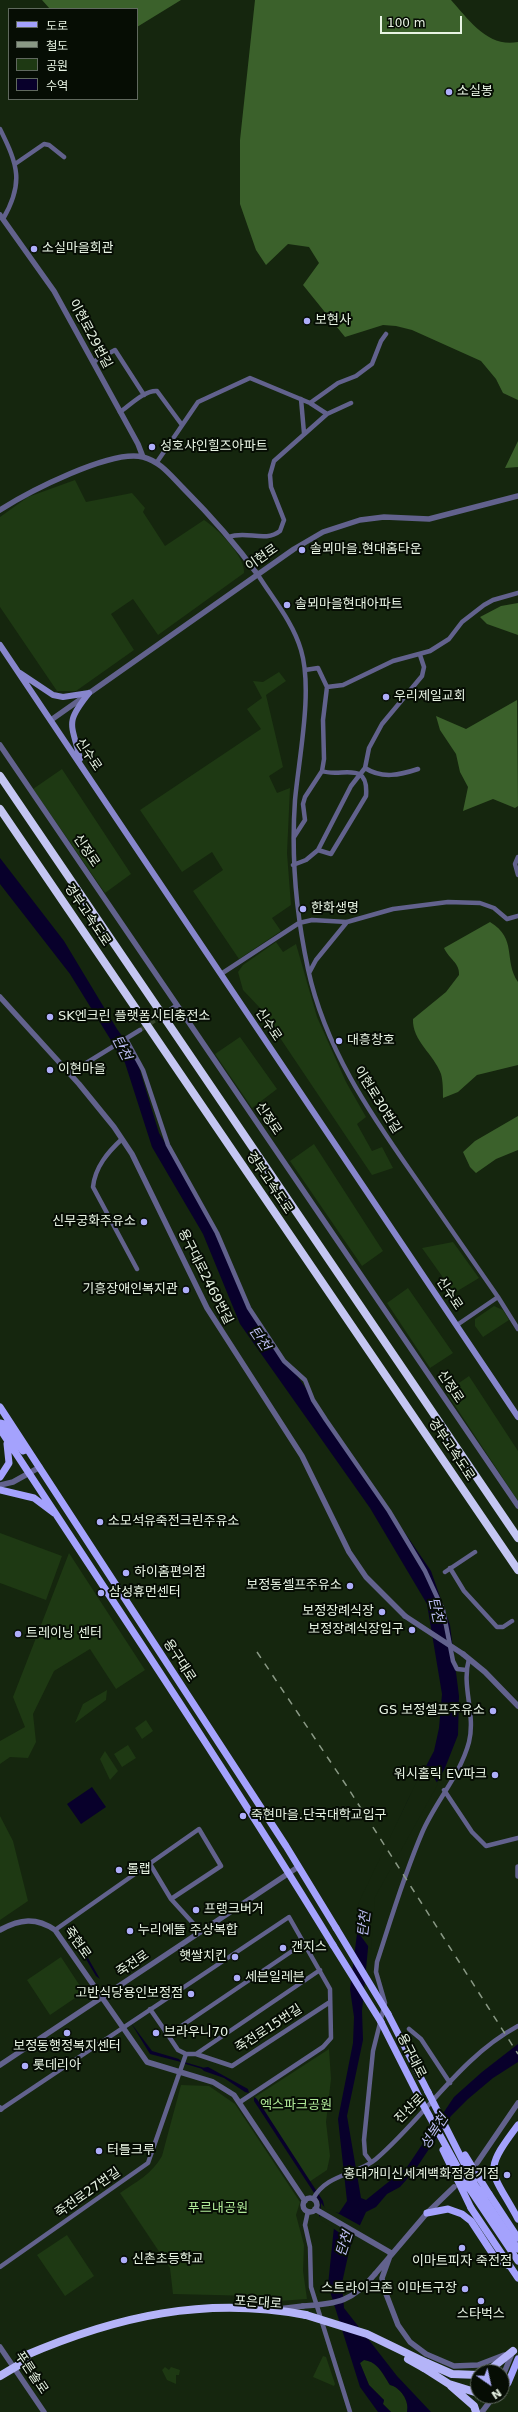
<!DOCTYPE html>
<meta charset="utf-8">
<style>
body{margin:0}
#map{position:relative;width:518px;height:2412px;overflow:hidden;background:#15260e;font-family:"DejaVu Sans","Noto Sans KR",sans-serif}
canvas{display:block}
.legend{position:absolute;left:8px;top:8px;width:130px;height:92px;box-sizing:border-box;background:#060d04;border:1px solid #60695e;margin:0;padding:5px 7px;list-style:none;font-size:12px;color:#e8f4e4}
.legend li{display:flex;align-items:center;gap:8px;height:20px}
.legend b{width:20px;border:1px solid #60695e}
.north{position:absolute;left:470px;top:2364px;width:40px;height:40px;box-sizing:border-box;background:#060d04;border:1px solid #60695e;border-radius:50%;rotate:146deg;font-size:11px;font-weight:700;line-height:16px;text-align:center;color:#e8f4e4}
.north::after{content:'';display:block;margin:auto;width:14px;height:18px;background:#aeaefa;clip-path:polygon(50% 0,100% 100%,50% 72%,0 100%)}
.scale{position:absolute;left:380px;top:16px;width:82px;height:18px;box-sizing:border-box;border:2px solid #e8f4e4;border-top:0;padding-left:5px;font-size:12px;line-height:14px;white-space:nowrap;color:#e8f4e4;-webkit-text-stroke:3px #060d04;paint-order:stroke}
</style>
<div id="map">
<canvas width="518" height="2412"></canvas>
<ul class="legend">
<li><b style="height:5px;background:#a4a2fd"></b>도로</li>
<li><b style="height:5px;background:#8a9985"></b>철도</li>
<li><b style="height:11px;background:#1e3913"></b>공원</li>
<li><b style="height:11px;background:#08002b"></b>수역</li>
</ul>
<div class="north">N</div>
<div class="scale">100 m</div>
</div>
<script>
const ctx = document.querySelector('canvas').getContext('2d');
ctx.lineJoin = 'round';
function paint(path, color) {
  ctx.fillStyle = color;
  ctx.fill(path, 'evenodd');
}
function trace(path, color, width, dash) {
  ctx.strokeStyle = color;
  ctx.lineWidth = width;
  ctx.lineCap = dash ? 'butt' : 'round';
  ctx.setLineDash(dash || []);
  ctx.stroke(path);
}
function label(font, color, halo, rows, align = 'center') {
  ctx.font = font + ' "DejaVu Sans","Noto Sans KR",sans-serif';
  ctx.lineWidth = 4;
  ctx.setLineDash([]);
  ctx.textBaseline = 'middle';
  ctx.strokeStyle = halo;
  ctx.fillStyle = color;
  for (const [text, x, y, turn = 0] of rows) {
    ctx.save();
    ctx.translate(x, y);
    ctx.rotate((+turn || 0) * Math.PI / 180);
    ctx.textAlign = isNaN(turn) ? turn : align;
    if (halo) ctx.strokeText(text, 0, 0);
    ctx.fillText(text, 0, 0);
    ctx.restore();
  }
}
paint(new Path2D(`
 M75,480L86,502L132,493L145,508L143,512L165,546L204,520C217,528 246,557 244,573L158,635L133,599L111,614L134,650L76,691H57L0,607V517L28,497Z
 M279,672L286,681L266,695L283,767L269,776L277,793L290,788L287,853L291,905L272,918L281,931L239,959L193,891L223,870L212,852L182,872L140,810L261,729L247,709L262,698L253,681L263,682Z
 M62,769L131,874L105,893L33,789Z
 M276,942L283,952L296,944L317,1017L346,1082L366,1117L357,1124L372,1151L382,1147L393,1168L372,1175L260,1008L243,990L238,972L243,965Z
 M240,1037L277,1089L252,1108L215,1054Z
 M314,1144L383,1251L362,1266L290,1161Z
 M453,1242L479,1278L454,1293L422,1248Z
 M408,1288L453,1353L430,1368L387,1303Z
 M494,1306L503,1310L509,1320L483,1337L475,1326V1319Z
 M469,1376L518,1451V1501L446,1392Z
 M0,1533L62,1556L46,1600L0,1583Z
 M69,1553L145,1670L116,1689L90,1649L54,1671L33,1714L36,1742L28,1758L10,1757L0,1764V1741L25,1727L13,1697Z
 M107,1690L106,1700L75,1723L83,1704Z
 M146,1720L153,1731L142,1739L135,1728Z
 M128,1745L136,1758L122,1767L114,1754Z
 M105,1751L118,1771L110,1780L100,1759Z
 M0,1816L13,1841L28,1901L0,1920Z
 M61,1957L84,1992L50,2015L27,1980Z
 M329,2049L331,2079L326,2122L330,2156L327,2170L309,2182L255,2097Z
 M181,2085L209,2086L235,2104L300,2202L296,2215L304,2245L303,2271L307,2299L279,2301L256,2296L173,2294L170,2268L120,2193C136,2182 152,2174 162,2156Z
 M67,2235L94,2276L65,2296L37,2255Z
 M323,2356L326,2357L335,2384L334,2386L313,2377Z
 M364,2360L376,2363L390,2385C400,2387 410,2401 407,2412H391L383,2404L384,2400L369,2385L360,2363Z
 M165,2367L169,2370L171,2367L180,2370L179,2375H176V2384L167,2380L162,2370Z`), '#1e3913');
paint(new Path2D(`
 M42,0H181L137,27V9H50Z
 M255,0H451C469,20 488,48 518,42V400L503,393L496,379L481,361L412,330L396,326L383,325L345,337L303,285L319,263L309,247L288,244L266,265L256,250L240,204V140Z
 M518,441V467L505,468Z
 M518,603V635L487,624L480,617L501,606Z
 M517,700L518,806L515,808L493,799L463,811L468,787L460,772L456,754L440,730L436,716L466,729Z
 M490,922C518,939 503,960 518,982V1065L477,1075L458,1092L443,1098C443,1091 443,1081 441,1074C434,1054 412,1041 413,1019L446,992L459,975C460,963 449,959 444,948Z
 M518,1116V1150L496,1159L476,1173L470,1167L463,1152L475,1141Z`), '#3b612b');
paint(new Path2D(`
 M0,858L64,941L117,1029L135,1054L159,1133L202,1202L262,1331L296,1374L431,1571L450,1625L459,1696L458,1735L445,1768L373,1896L362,2011L363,2040L347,2116L361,2198L366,2200L407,2167L454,2097L482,2072L518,2044V2062L493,2078L468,2099L451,2116L415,2170L400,2187L387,2194L376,2207L366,2212L350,2247L342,2283L344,2308L397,2376L431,2412H407C410,2401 400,2387 390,2385C383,2374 378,2362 364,2360L360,2363L369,2385L384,2400L383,2404L391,2412H378L360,2387L328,2285L334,2227L319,2216L320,2202L254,2101V2097L257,2099L323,2201L325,2210L339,2213L347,2201L338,2119L353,2043L354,2017L350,1989L361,1902L408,1800L434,1751L439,1728L442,1694L427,1604L370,1508L240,1324L203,1234L152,1147L125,1063L70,974L0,884Z
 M92,1787L106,1807L81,1824L67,1804Z
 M71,1934L76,1937L100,1979L96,1976Z
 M131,2023L152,2051L179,2059L181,2062L150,2054Z
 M208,2067L248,2089L249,2093L245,2092L224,2078L204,2071L201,2068Z`), '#08002b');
paint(new Path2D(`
 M425,1764L438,1784L375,1897L371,1950L355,1928L359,1902Z
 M321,2203L326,2209L332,2210L361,2226L354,2243L320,2219Z`), '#15260e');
trace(new Path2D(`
 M185,2063L202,2068`), '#08002b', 1.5);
trace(new Path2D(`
 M140,1030L164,1014`), '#35452e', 4.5, [4.5, 2]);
trace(new Path2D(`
 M0,129C18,165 24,183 3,219
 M15,164L44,144L49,145L64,157
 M93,362L115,350L144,395
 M301,399L304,433
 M310,403L338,383L356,376L372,364L381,341L386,334
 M120,412C130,405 145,390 157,391L182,425
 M157,462L198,402L250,378L310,403L327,414
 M229,537C246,530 265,543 280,531L284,520L271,487L270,475L274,461L327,414L351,403
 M258,575C273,599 293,622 301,650C313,690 299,757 295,800C291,857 296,913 308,969C325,1048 369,1112 414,1176C442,1216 470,1256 498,1297
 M327,687L343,685L393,661L430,651L449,639L462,622L484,605L493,600L518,593
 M365,768C382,779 400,775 418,769
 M294,837L305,820L303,804L305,797L322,771L324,759L323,720L327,687L318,668L305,670
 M318,850L331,854L366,796C369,759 341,778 322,771
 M518,857L515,864L518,875
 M293,865L306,860L318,850L351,786L365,768L369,748L382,724L422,676L424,667L420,655
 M309,973L316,960L347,922
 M221,974L299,923L312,920L347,922L393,909L448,902L480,903L494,908L507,919L518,916
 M168,1011L177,1005
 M126,1039L143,1070L168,1145L217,1233L249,1308L284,1361L305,1380L313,1400L326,1420L389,1511L425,1571L443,1610L453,1661L457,1669L466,1670
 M70,1073L140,1030
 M122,1139C108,1152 95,1167 93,1187L137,1269
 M457,1325L498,1297L518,1329
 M450,1568L464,1591L497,1627H503L512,1621
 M445,1572L475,1552
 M444,1790L472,1832L486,1846L518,1838
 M150,1864L171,1899L201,1932
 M55,1930L199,1829L221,1866L171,1899
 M150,2009L168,2035
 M409,2029L421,2039L450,2083
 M186,2054L178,2050L168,2035L304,1943
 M196,2054L232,2066L330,2002
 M0,2110L289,1917L330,1989L331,2038L323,2047L240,2102
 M371,2162L365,2154L364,2140L373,2051L385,2003L376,1972L377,1962C391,1919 404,1875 422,1833C435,1802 460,1776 469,1742C476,1714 461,1686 469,1659
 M313,2199C327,2173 356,2176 376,2159C425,2117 460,2057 518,2026
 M308,2211L305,2225L310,2247L311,2287L350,2412
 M0,2267L148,2163L186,2054H196L320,1970`), '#62628d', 4.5);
trace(new Path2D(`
 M0,215L54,291L138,444L143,457
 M0,510C28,492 111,449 143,457C161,462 170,475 183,488C210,515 235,543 258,575
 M51,720L294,549L323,532L360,520L384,517L429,519L518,496
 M0,745L518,1506
 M0,997L79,1084L114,1127L132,1154L207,1308L302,1456L349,1552L366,1577L405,1616
 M0,1485L13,1482L40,1467
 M463,1654L485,1672L518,1706
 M518,1867V1876
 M0,1930C20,1919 36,1917 55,1930L147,2062L213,2082L234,2095L305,2201
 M0,2065L298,1867
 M0,2108L1,2109
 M477,2163L518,2103
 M303 2205a7 7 0 1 1 14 0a7 7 0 1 1-14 0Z
 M315,2209L391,2253
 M391,2253L382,2278L383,2286L398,2325L410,2342L426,2354L454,2366L478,2365L504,2355
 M375,2274L427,2213L454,2187
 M278,2309L303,2306
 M0,2347L44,2412
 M502,2378L513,2351
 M482,2412L494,2396`), '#62628d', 5.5);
trace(new Path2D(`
 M0,645L518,1417
 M20,673L53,695L63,697L89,693
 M80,759C72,723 64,724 89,693`), '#8786cc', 6);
trace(new Path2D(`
 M0,1407L286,1846L336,1928
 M0,1423L4,1424L23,1451L26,1450V1447
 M0,1429C112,1600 226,1770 333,1945
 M0,1477L9,1463L7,1444
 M0,1490L34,1498L54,1513
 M388,2014L428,2092
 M381,2022L421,2101
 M518,2125C481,2174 491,2169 518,2219
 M489,2194L518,2238
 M471,2208L518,2278
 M427,2213L448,2209L462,2214L471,2221L496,2259L509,2266
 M502,2389L508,2383L518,2359`), '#a4a2fd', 7);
trace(new Path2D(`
 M24,2356C117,2316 205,2296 306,2315
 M427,2363L452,2374L478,2375
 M424,2368L449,2384L478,2393
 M487,2372L513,2351
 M451,2386L474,2406L476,2412`), '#b4b4f8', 8);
trace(new Path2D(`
 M0,776L518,1538
 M0,809L518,1570`), '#c4c6f2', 8);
trace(new Path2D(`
 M257,1652L346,1785L518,2054`), '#8a9985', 1.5, [7, 7]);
trace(new Path2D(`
 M405,1616L463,1654
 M303,2306C338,2304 353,2301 375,2274`), '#62628d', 5.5);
trace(new Path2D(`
 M336,1928L388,2014
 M333,1945L381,2022
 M428,2092L475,2185L518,2249
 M421,2101L469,2188L518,2261
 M443,2150L471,2208
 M465,2155L489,2194`), '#a4a2fd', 7);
trace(new Path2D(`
 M306,2315L367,2334L427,2363
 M408,2359L424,2368
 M0,2376L27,2360`), '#b4b4f8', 8);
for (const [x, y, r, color] of [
 [449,92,4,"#aeaefa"],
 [34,249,4,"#aeaefa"],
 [307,321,4,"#aeaefa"],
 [152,447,4,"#aeaefa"],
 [302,550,4,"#aeaefa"],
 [287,605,4,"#aeaefa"],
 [386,697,4,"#aeaefa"],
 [303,909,4,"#aeaefa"],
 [50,1017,4,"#aeaefa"],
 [339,1041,4,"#aeaefa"],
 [50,1070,4,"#aeaefa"],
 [144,1222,4,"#aeaefa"],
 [186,1290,4,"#aeaefa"],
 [100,1522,4,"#aeaefa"],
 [126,1573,4,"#aeaefa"],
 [350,1586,4,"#aeaefa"],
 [101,1593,4,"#aeaefa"],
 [382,1612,4,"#aeaefa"],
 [412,1630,4,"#aeaefa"],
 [18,1634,4,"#aeaefa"],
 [493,1711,4,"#aeaefa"],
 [495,1775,4,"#aeaefa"],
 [243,1816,4,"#aeaefa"],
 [119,1870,4,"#aeaefa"],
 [196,1910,4,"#aeaefa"],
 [130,1931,4,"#aeaefa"],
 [283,1948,4,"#aeaefa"],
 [235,1957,4,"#aeaefa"],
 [237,1978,4,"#aeaefa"],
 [191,1994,4,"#aeaefa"],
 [67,2033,4,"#aeaefa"],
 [156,2033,4,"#aeaefa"],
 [25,2066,4,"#aeaefa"],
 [99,2151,4,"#aeaefa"],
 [507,2175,4,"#aeaefa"],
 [462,2248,4,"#aeaefa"],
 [124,2260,4,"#aeaefa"],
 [465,2289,4,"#aeaefa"],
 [481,2301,4,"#aeaefa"]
]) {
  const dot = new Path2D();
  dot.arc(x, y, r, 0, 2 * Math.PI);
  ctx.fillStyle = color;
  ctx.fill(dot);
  trace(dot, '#060d04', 1.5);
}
label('13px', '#e8f4e4', '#060d04', [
 ["소실봉",457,92],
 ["소실마을회관",42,249],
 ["보현사",315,321],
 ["성호샤인힐즈아파트",160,447],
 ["솔뫼마을.현대홈타운",310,550],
 ["솔뫼마을현대아파트",295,605],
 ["우리제일교회",394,697],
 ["한화생명",311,909],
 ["SK엔크린 플랫폼시티충전소",58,1017],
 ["대흥창호",347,1041],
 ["이현마을",58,1070],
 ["신무궁화주유소",136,1222,"right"],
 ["기흥장애인복지관",178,1290,"right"],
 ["소모석유죽전크린주유소",108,1522],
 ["하이홈편의점",134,1573],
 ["보정동셀프주유소",342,1586,"right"],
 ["삼성휴먼센터",109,1593],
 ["보정장례식장",374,1612,"right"],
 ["보정장례식장입구",404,1630,"right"],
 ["트레이닝 센터",26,1634],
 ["GS 보정셀프주유소",485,1711,"right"],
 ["워시홀릭 EV파크",487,1775,"right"],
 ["죽현마을.단국대학교입구",251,1816],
 ["롤랩",127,1870],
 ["프랭크버거",204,1910],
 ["누리에뜰 주상복합",138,1931],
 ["갠지스",291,1948],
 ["햇쌀치킨",227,1957,"right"],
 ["세븐일레븐",245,1978],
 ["고반식당용인보정점",183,1994,"right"],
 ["브라우니70",164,2033],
 ["보정동행정복지센터",67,2047,"center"],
 ["롯데리아",33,2066],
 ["터틀크루",107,2151],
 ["홍대개미신세계백화점경기점",499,2175,"right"],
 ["신촌초등학교",132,2260],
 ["이마트피자 죽전점",462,2262,"center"],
 ["스트라이크존 이마트구장",457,2289,"right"],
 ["스타벅스",481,2315,"center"]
], 'left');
label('13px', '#e8f4e4', '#060d04', [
 ["이현로29번길",90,334,62],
 ["이현로",262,558,-35],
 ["신수로",88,755,56],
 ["신정로",86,851,56],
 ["경부고속도로",87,915,56],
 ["신수로",268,1025,56],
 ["이현로30번길",377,1100,58],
 ["신정로",268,1119,56],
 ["경부고속도로",269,1183,56],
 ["용구대로2469번길",205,1277,63],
 ["신수로",449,1294,56],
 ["신정로",450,1387,56],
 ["경부고속도로",451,1450,56],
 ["용구대로",179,1661,57],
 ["죽현로",77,1943,55],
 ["죽전로",133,1964,-34],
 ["죽전로15번길",269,2029,-33],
 ["용구대로",411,2056,63],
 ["진산로",410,2109,-45],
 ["죽전로27번길",88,2193,-35],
 ["포은대로",258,2303,4],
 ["푸른솔로",31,2373,56]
]);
label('13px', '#b0ea99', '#060d04', [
 ["엑스파크공원",296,2106],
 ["푸르내공원",218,2209]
]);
label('italic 14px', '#bcbdf2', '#060d04', [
 ["탄천",121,1048,63],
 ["탄천",259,1339,56],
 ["탄천",435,1610,78],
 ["탄천",365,1924,-83],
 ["성복천",435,2132,-57],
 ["탄천",345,2244,-72]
]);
</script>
